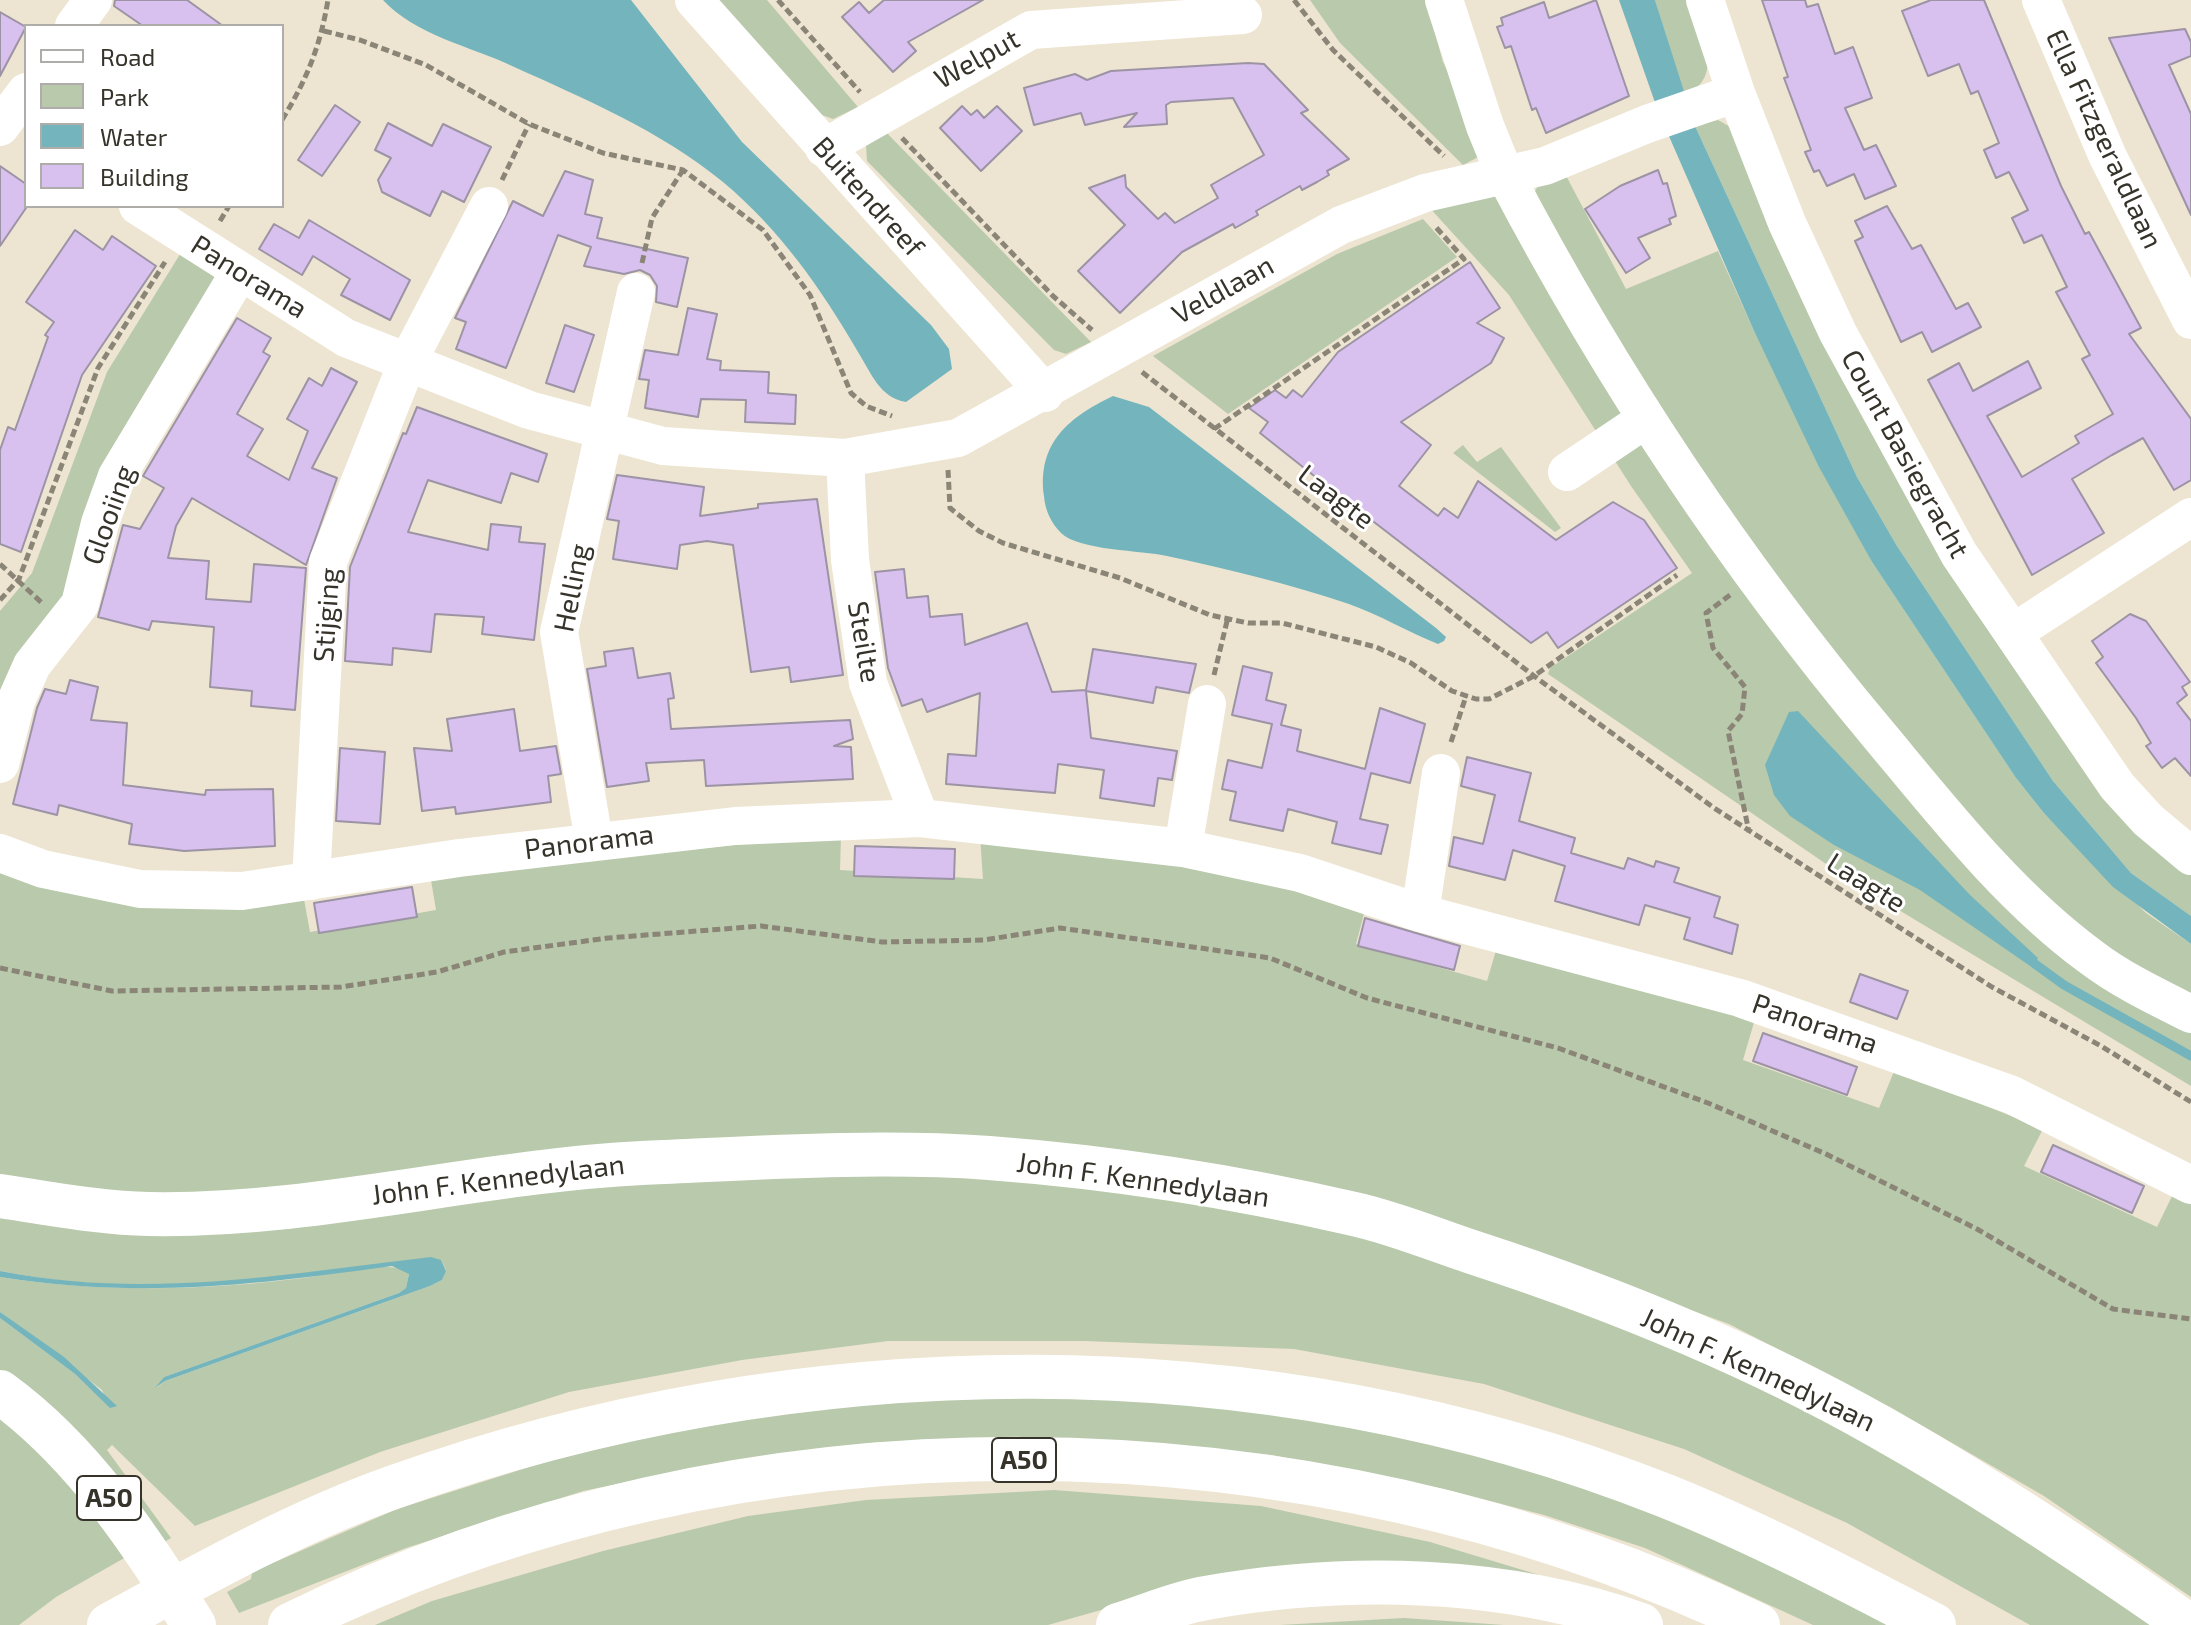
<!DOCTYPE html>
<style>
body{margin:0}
#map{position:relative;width:2191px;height:1625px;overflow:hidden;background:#ede5d1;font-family:"Exo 2",sans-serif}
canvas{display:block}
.legend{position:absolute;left:24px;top:24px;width:260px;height:184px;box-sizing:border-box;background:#fff;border:2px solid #afadaa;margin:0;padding:10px 14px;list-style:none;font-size:24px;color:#36332b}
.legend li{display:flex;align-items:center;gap:16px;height:40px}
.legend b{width:40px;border:2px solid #afadaa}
</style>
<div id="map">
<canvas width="2191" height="1625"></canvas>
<ul class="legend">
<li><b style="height:10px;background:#fff"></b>Road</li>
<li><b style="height:22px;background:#b9c9ab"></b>Park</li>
<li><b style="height:22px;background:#74b5bd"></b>Water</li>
<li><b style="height:22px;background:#d9c1ef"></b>Building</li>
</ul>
</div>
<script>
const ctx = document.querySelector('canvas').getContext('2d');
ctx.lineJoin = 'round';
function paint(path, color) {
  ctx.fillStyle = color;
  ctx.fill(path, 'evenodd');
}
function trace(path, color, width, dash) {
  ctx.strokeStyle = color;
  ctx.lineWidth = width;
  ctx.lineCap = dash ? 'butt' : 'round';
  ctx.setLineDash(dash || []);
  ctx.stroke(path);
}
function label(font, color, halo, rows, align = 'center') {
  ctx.font = font + ' "Exo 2",sans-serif';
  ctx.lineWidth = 6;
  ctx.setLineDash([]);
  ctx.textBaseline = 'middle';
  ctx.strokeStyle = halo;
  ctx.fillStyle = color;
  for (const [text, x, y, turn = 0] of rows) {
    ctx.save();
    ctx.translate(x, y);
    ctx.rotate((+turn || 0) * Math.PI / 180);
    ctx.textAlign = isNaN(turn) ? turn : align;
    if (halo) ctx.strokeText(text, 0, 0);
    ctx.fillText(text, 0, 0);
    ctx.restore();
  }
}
paint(new Path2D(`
 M717,0H767L858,107L833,119L822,115Z
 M1310,0H1426L1443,62L1471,117L1482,155L1463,165L1340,43Z
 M1655,0H1691C1700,31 1727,80 1684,94Z
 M1718,120L1734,129L1890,462L1973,609L2170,861L2191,875V916L2131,873L2053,781L1897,546L1857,477L1695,126Z
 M880,126L1091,342L1066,354L1054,350L867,161L866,146Z
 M1563,170L1626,289L1718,251L1754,331L1872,562L2016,778L2043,812L2146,913L2191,944V1001L2148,980L2030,887L1837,670L1599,318L1534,193L1539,184Z
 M1495,195L1924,814L2191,1021V1086L1854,883L1548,674L1550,668L1692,573L1631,486L1509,295L1428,206Z
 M1423,219L1457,257L1228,414L1153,356L1337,254Z
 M182,251L225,278L71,602L0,734V611L32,573L107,372Z
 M1463,445L1477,462L1501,447L1561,528L1555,532L1453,453Z
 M841,835L840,870L983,879L980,836L1152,853L1365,910L1356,944L1487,981L1499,940L1755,1019L1743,1060L1879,1108L1895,1069L2043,1129L2024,1166L2157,1227L2176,1188L2191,1196V1597L2044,1496L1890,1407L1729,1324L1527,1251L1190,1167L292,1186L167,1196L43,1185L0,1176V864L303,894L310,932L436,910L430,874Z
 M817,1169L997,1177L1181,1201L1352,1234L1520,1285L1873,1434L2164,1625H2030L1847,1523L1684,1449L1484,1384L1294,1349L1085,1341H888L742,1360L569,1392L380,1452L195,1526L112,1445L107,1450L171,1538L163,1543L0,1371V1318L75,1374L110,1407L102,1390L0,1312V1277C102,1293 207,1291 310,1277C332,1274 395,1258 409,1274L406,1288L399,1293L164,1377L156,1388L165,1381L430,1286L442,1280L446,1270L441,1260C371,1262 303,1275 233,1282C156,1289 76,1286 0,1271V1215L589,1187Z
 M1082,1394L1283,1414L1461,1450L1659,1511L1896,1625H1813L1645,1548L1544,1515L1444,1489L1272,1455L1077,1439L879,1442L731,1461L583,1491L406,1548L239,1613L227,1592L251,1579L252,1572L397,1509L589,1448L743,1416L893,1399Z
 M0,1415L55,1459L133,1553L56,1597L19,1625H0Z
 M1054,1490L1261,1506L1430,1542L1579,1587L1200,1582L1048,1625H375L432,1601L603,1551L748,1516L866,1500Z
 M1404,1618L1504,1625H1280Z`), '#b9c9ab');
paint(new Path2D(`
 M383,0H631L742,142L931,325L949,349L952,369L906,402C880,398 871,373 858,352C821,288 780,230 723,182C661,131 585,99 512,66C470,46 415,35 383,0Z
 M1619,0H1655L1695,126L1857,477L1897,546L2053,781L2131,873L2191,916V944L2113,887L2043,812L2016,778L1872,562L1819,467L1754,331L1658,111Z
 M1113,396L1149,407L1436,628L1446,637L1444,641L1438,644C1408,632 1380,615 1349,604C1290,584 1228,569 1167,556C1141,550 1080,551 1061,533C1051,523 1045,510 1044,496C1037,443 1069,417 1113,396Z
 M1798,711L1970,895L2038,958L2033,968L1920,890L1834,845L1790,816L1774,795L1765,765L1789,712Z
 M431,1257L441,1260L446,1271L442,1280L430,1286L165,1381L155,1388L164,1377L399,1293L406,1288L409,1274L392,1266C256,1285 137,1299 0,1277V1271C148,1300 284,1274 431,1257Z
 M0,1312L64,1357L117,1406L110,1408L75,1374L0,1318Z`), '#74b5bd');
trace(new Path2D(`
 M2035,964L2064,985L2191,1056`), '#74b5bd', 9);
const building = new Path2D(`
 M115,0H187L223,26H143L114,6Z
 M884,0H983L908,42L916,51L893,72L842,17L859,2L869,13Z
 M1596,0L1629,96L1546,133L1536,108L1532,110L1511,46L1505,48L1497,27L1503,25L1501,18L1544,2L1549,18Z
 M1762,0H1805L1807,7L1818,4L1835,54L1853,47L1872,98L1845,108L1864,150L1876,145L1896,186L1865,199L1854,174L1827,186L1819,170L1814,172L1805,152L1811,150L1784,78L1788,77Z
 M1931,0H1984L2061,186L2085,234L2089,232L2141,328L2129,334L2191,419V480L2174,490L2143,438L2112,455L2072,479L2104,533L2032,575L1928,380L1959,363L1973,391L2028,361L2041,388L1987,416L2022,477L2079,443L2075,436L2113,414L2082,359L2090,355L2056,292L2067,287L2042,235L2024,243L2012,218L2028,210L2009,172L1996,178L1984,150L1999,143L1978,91L1971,94L1959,64L1928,76L1902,11Z
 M0,12L26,27L0,76Z
 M2185,29L2191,42V56L2169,65L2191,114V215L2109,38Z
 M1248,63L1264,64L1308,110L1301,113L1349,159L1327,171L1329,175L1317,182L1302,190L1300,186L1256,211L1258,215L1235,228L1233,224L1182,252L1120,313L1078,271L1125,225L1089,188L1125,175L1126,187L1158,219L1165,213L1175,223L1218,198L1211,185L1264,155L1233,98L1171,102L1166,105L1167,124L1124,127L1137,113L1085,125L1081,113L1034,125L1024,88L1075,74L1087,80L1111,71Z
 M335,105L360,122L322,176L298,160Z
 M962,106L971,115L977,110L984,118L997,106L1022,131L981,171L940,128Z
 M388,123L432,146L443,124L491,147L464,202L442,191L430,216L382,192L378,180L391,158L375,150Z
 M0,166L26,184V208L0,246Z
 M1658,170L1663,184L1667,183L1676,216L1669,219L1671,224L1638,238L1650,258L1626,273L1585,209L1620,186Z
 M565,171L593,180L585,214L602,218L597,238L688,258L677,307L656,302L657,286L650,275L640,270L624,274L584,266L591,247L558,235L506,368L456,349L466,322L455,318L513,201L543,216Z
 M1887,206L1912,249L1921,245L1956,309L1968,303L1981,327L1932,352L1922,332L1901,342L1855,241L1863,237L1855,221Z
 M309,220L410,280L390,320L341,295L350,279L313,256L302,275L259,249L274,224L299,238Z
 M75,230L103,250L112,236L156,266L82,375L21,552L0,544V450L8,427L15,430L48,337L45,335L54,322L26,302Z
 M1470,262L1500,308L1477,323L1504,338L1491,363L1401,422L1431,445L1399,486L1438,516L1444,508L1458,518L1478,481L1556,540L1613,502L1644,520L1677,568L1558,648L1547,632L1531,643L1313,475L1260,433L1268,422L1249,408L1275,390L1286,398L1293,390L1302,397L1338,352Z
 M688,308L717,314L707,359L721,361L720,370L769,372L768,393L796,395L795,424L745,422L746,400L701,399L698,417L645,408L649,380L639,379L645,350L678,355Z
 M237,318L271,338L263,352L270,356L237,414L263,429L247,456L289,480L308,431L287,419L309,378L322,386L331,368L357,382L312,468L337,478L306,565L192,498L176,526L168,558L209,561L206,599L251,602L254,564L306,568L295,710L251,706L252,691L210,687L214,627L152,621L149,630L98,617L123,525L140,529L164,488L143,476Z
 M565,325L594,335L574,392L546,383Z
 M417,407L547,454L538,482L511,473L501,503L428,480L408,532L488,550L491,524L521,527L519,542L545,544L534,640L482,634L484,617L435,614L431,652L393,648L392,665L345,661L350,567L403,433L406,434Z
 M617,475L704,487L700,516L758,508V504L817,499L843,675L791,682L789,667L751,672L733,545L707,541L680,545L677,569L613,559L619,521L607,519Z
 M904,569L907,598L928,596L930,617L962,614L965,645L1027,623L1052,692L1086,690L1093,649L1196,664L1189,693L1156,687L1153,703L1086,691L1091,738L1177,751L1172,780L1158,778L1154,806L1100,798L1104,770L1058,764L1055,793L946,784L948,754L976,756L980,693L927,712L922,699L902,706L888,668L875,572Z
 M2130,614L2146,621L2190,682L2182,687L2187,695L2177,703L2191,721V776L2175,758L2162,768L2146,746L2151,743L2136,718L2096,663L2103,657L2092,641Z
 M633,648L638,678L670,673L674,698L668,699L671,729L850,720L853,739L834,746L851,747L853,779L706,786L704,760L646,763L649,781L607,787L587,669L606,666L604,652Z
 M1243,666L1272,673L1266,700L1286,705L1281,725L1301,730L1297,751L1365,769L1380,708L1425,724L1410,783L1371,773L1360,819L1388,825L1381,854L1332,843L1337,822L1288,809L1283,831L1230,820L1236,792L1222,789L1228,760L1262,768L1272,724L1232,715Z
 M70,680L98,687L91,720L127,723L123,785L205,795L206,790L273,789L275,846L184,851L129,844L132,824L59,805L57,815L13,804L37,708L45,689L66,694Z
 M514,709L520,751L556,746L561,774L548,776L551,802L456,814L455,807L422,811L414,748L452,751L447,719Z
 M340,748L385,752L380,824L336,821Z
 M1467,757L1531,773L1519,821L1575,838L1571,853L1624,869L1628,858L1654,867L1656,861L1679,868L1674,882L1720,897L1714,917L1738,925L1732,954L1684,939L1690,918L1645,905L1639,925L1555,901L1565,866L1513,850L1505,880L1449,866L1454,837L1483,844L1495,795L1461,786Z
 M855,846L955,849L954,879L854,876Z
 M412,887L417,917L319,933L314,903Z
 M1365,918L1460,946L1454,970L1358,946Z
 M1860,974L1908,991L1897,1019L1850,1002Z
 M1763,1033L1857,1067L1847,1095L1753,1061Z
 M2053,1145L2144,1186L2132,1213L2041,1172Z`);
paint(building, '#d9c1ef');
trace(building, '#9c93a5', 2);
trace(new Path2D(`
 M778,0L860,92
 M1294,0L1333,50L1444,156
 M324,31L360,40L426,65L529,124L603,153L683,170L763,230L810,295L851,393L866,406L892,416
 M282,120C307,79 320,47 328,0
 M902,138L1053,296L1092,330
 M502,180L529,124
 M220,221L229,206
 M642,263L652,218L683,170
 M1142,372L1534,676L1714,808L1992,987L2101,1046L2191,1102
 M1214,429L1464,259L1434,225
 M948,470L950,508L979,531L1003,543L1120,578L1210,615L1248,623H1282L1376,647L1411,663L1452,691L1476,699H1489L1534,676L1677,575
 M0,564L42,603
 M1730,595L1706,613L1713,648L1745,687L1742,714L1728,731L1749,832
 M0,600L19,579L98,368L165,262
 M1214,675L1228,617
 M1451,742L1466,696
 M0,968L112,991L341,987L437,972L504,952L608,938L761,926L882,942L984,940L1060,928L1270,958L1367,998L1558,1048L1708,1103L1826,1154L1977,1229L2113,1309L2191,1319`), '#8a8577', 5, [8, 4]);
trace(new Path2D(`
 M694,0L1045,393
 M1444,0L1485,126L1505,175L1545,166L1647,124L1736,93
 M1705,0L1736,93L1787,223L1838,333L1959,554L2117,786L2148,820L2191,856
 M2041,0L2108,157L2191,320
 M74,26L93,0
 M0,127L26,92
 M824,148L1031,30L1243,15
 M138,206L346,338L529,410L663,446L845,458L958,438L1341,225L1425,193L1505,175C1610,375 1733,561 1878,734C1943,812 2009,897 2091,957C2121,980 2157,997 2191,1014
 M845,458L850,560L868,683L920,818
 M1567,472L1646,419
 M2013,633L2191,517
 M0,764L16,701L32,665L80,604L100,523L117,476L239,273
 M594,841L559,632L636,292
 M1183,848L1207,704
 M0,853L43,869L140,889L242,891L459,858L735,826L920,818L1183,848L1300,873L1420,913L1740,998L2012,1095L2191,1185
 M311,881L328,562L407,363L489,206
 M1420,913L1441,773`), '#fff', 38);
trace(new Path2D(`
 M0,1196C49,1203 99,1213 149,1214C314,1217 478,1171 642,1163C757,1158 874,1150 989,1158C1109,1167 1237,1187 1354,1214C1395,1223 1435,1240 1475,1253C1613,1298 1751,1354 1878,1426C1985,1486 2087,1554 2188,1625
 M0,1392C84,1453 139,1539 194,1625
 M109,1625C201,1575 295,1522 394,1487C800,1341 1263,1336 1666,1496C1758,1533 1846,1579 1934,1625
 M290,1625C742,1400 1305,1407 1758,1625
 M1118,1625C1147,1616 1176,1603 1206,1598C1347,1573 1505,1576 1641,1625`), '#fff', 44);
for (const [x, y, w] of [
 [1024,1460,64],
 [109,1498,64]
]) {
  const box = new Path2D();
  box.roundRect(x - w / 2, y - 22, w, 44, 6);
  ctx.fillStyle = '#fff';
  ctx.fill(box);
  trace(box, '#36332b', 2);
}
label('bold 26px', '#36332b', null, [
 ["A50",1024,1460],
 ["A50",109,1498]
]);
label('28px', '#36332b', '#fff', [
 ["Welput",977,59,-29],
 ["Ella Fitzgeraldlaan",2104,139,65],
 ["Buitendreef",868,197,48],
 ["Panorama",249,277,32],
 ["Veldlaan",1223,290,-29],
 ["Count Basiegracht",1905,454,61],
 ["Laagte",1336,497,37],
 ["Glooiing",109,515,-70],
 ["Helling",572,588,-79],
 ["Stijging",327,615,-86],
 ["Steilte",864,642,80],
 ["Panorama",589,842,-7],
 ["Laagte",1866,883,32],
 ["Panorama",1815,1024,19],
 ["John F. Kennedylaan",498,1180,-7],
 ["John F. Kennedylaan",1143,1180,8],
 ["John F. Kennedylaan",1758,1370,25]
]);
</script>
